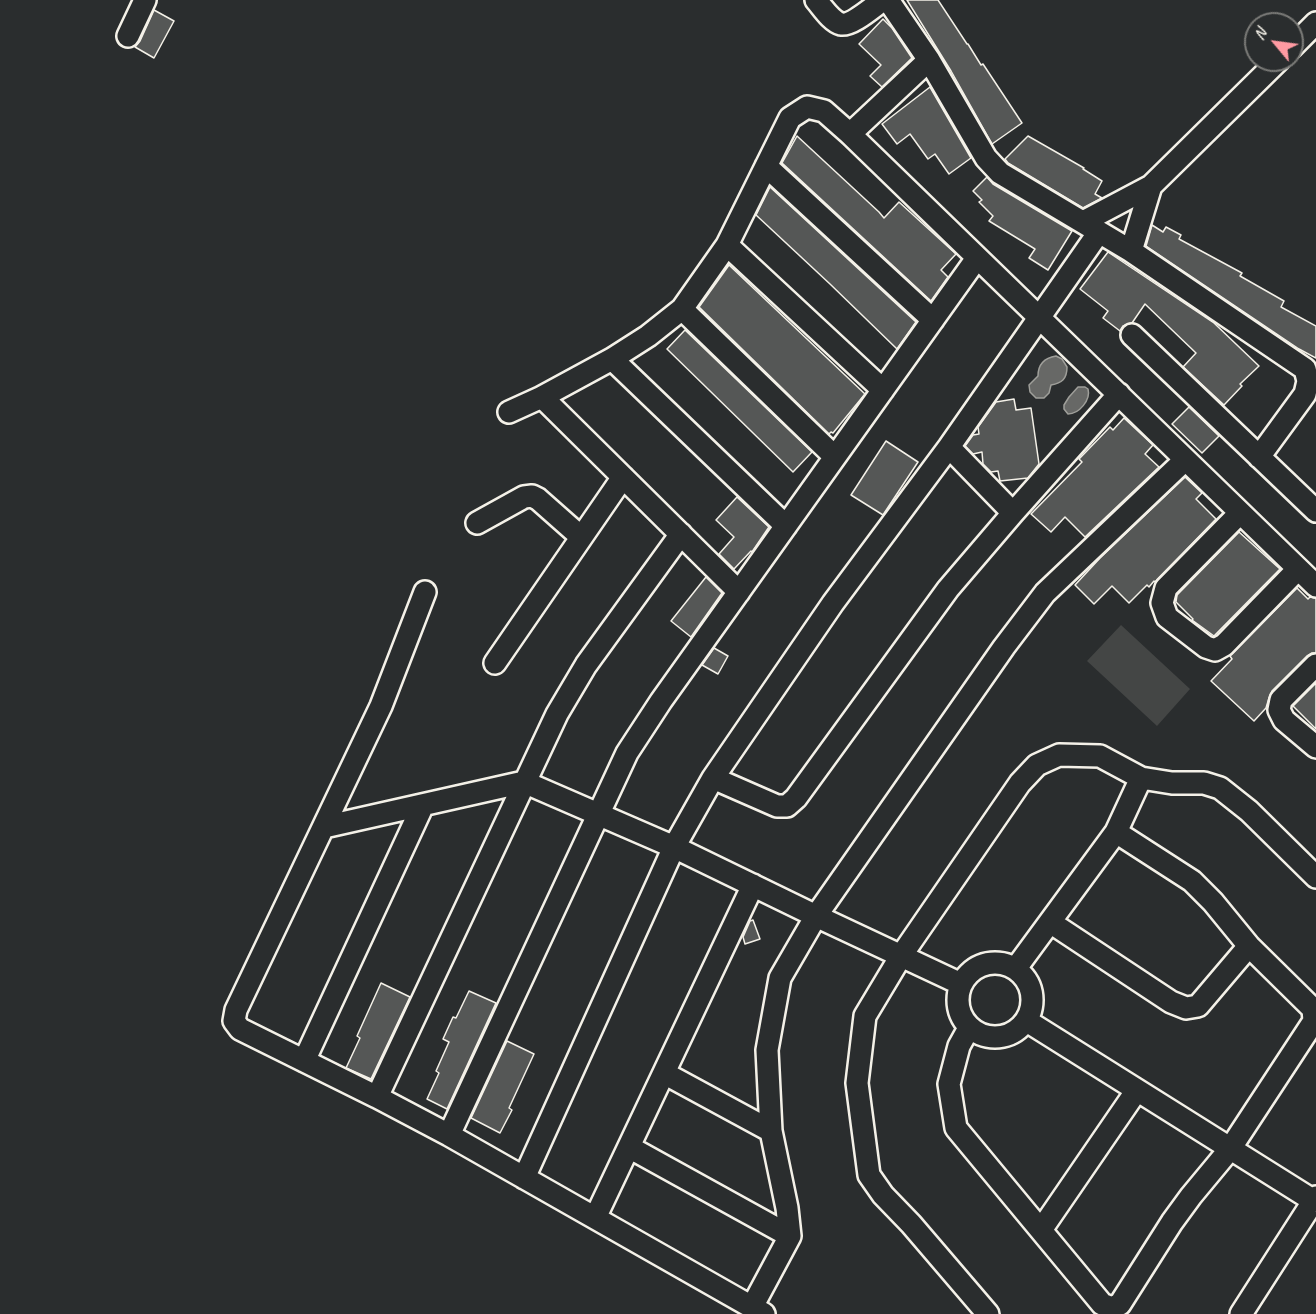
<!DOCTYPE html>
<style>
body{margin:0}
#map{position:relative;width:1316px;height:1314px;overflow:hidden;background:#2a2d2e;font-family:Caveat,sans-serif}
canvas{display:block}
.north{position:absolute;left:1244px;top:12px;width:60px;height:60px;box-sizing:border-box;background:#2a2d2e;border:2px solid #7b7b78;border-radius:50%;rotate:299deg;font-size:16px;font-weight:700;line-height:24px;text-align:center;color:#f4f1e8}
.north::after{content:'';display:block;margin:auto;width:21px;height:27px;background:#ff9aa2;clip-path:polygon(50% 0,100% 100%,50% 72%,0 100%)}
</style>
<div id="map">
<canvas width="1316" height="1314"></canvas>
<div class="north">N</div>
</div>
<script>
const ctx = document.querySelector('canvas').getContext('2d');
ctx.lineJoin = 'round';
function paint(path, color) {
  ctx.fillStyle = color;
  ctx.fill(path, 'evenodd');
}
function trace(path, color, width, dash) {
  ctx.strokeStyle = color;
  ctx.lineWidth = width;
  ctx.lineCap = dash ? 'butt' : 'round';
  ctx.setLineDash(dash || []);
  ctx.stroke(path);
}
paint(new Path2D(`
 M1121,625L1190,689L1157,726L1087,661Z`), '#444645');
const water = new Path2D(`
 M1056,356L1062,359L1067,367C1067,379 1062,383 1051,385L1049,393L1044,398H1036L1030,392L1029,385L1038,376C1038,364 1044,358 1056,356Z
 M1078,387H1085L1088,389C1091,400 1079,414 1068,414L1064,409V405L1069,397Z`);
paint(water, '#676866');
trace(water, '#9f9f9a', 1.5);
const building = new Path2D(`
 M907,0H938L967,44H968L981,65L983,64L1022,123L992,144L951,71Z
 M154,10L174,21L154,58L135,47L140,41Z
 M883,19L892,28L912,58L882,87L870,76L881,65L859,44Z
 M930,87L971,158L949,174L935,154L928,159L910,134L897,144L882,124Z
 M797,136L879,212L884,218L899,202L956,254L941,270L948,277L931,301L782,163Z
 M1028,136L1084,168L1083,169L1102,181L1095,194L1102,198L1083,208L1008,163L1005,159Z
 M987,177L993,184L1072,231L1048,270L1029,258L1035,249L989,221L993,216L979,202L982,200L973,191Z
 M770,187L916,322L897,349L830,284L756,215Z
 M1152,225L1163,232L1166,227L1181,235L1179,239L1242,273L1240,276L1284,301L1281,307L1316,326V358L1299,349L1146,246Z
 M1108,252L1214,323L1259,366L1240,384L1242,386L1224,405L1183,367L1196,353L1145,304L1132,323L1123,326L1120,331L1103,318L1108,311L1080,289Z
 M729,265L865,394L833,433L831,432L829,434L699,307Z
 M685,330L812,452L793,472L667,349Z
 M1014,399L1016,410L1031,408L1039,464L1028,478L1000,481L998,471L991,472L983,464L982,452L973,454L965,446L973,435L979,434L978,427L996,402Z
 M1189,407L1219,436L1202,453L1172,424Z
 M1124,418L1153,445L1145,454L1159,467L1085,537L1065,517L1051,532L1031,514L1082,462L1079,459L1110,427L1113,430Z
 M886,441L918,462L883,515L851,495Z
 M1185,477L1202,493L1196,499L1216,519L1155,582L1154,581L1149,587L1147,585L1129,603L1112,586L1094,604L1075,585L1100,558Z
 M737,497L769,527L752,552L751,551L734,569L719,554L734,537L716,520Z
 M1239,532L1280,569L1214,636L1192,620L1193,619L1176,602L1177,595Z
 M706,577L722,593L691,637L671,621Z
 M1297,588L1308,599L1310,597L1316,598V653H1312L1307,656L1272,691L1269,698L1266,708L1254,721L1211,681L1232,659L1230,656Z
 M714,648L728,656L718,674L702,665Z
 M1316,683V729L1293,706Z
 M753,920L760,939L745,944L743,937L750,921Z
 M381,983L410,997L371,1079L346,1068L360,1038L357,1036Z
 M469,991L496,1003L447,1109L427,1099L439,1073L436,1071L449,1042L443,1039L453,1017L456,1018Z
 M507,1041L534,1054L509,1108L512,1110L500,1133L471,1118Z`);
paint(building, '#555756');
trace(building, '#f4f1e8', 1.5);
const street = new Path2D(`
 M816,0C823,8 831,21 841,24C852,26 874,6 883,0
 M888,0L929,60L986,158L1000,173L1131,251L1305,369L1308,381L1305,394L1259,457
 M128,36L145,0
 M1292,47L1316,23
 M850,134L929,60
 M766,166L933,320
 M1083,222L1151,186L1279,60
 M727,245L883,390
 M1131,251L1151,186
 M682,309L835,457
 M1132,335L1316,511
 M612,359L786,526
 M509,412L542,397
 M949,447L1013,513
 M1240,513L1166,588L1162,603L1167,617L1206,647L1215,650L1224,645L1298,569
 M477,523L524,497L532,496L538,499L581,537
 M425,592L381,706L236,1010L234,1021L240,1029L377,1097L449,1135L764,1314
 M739,592L542,397L612,359L648,336L682,309L727,245L790,118L807,107L824,111L850,134L1316,586
 M495,663L623,477
 M1316,665L1281,700L1279,710L1284,720L1316,747
 M713,778L777,806H787L796,798L948,589L1013,513L1119,394
 M324,827L524,782L674,847L816,916L961,984
 M1050,922L1171,1002L1186,1008L1198,1006L1249,946
 M958 1000a37 37 0 1 1 74 0a37 37 0 1 1-74 0Z
 M1016,968L1116,832L1141,778
 M1027,1021L1314,1201
 M969,1028L959,1046L949,1084L956,1128L1102,1304L1112,1308L1120,1304L1172,1222L1191,1196L1230,1149L1314,1021L1313,1009L1249,946L1213,902L1192,881L1116,832
 M304,1061L423,805
 M664,1073L771,1131
 M377,1097L557,714L586,665L681,534
 M449,1135L627,753L661,701L977,258
 M629,1147L790,1236
 M524,1178L674,847L713,778L833,603L949,447L1099,232
 M595,1218L753,885
 M1041,1230L1137,1090
 M752,1307L790,1236L787,1208L771,1131L767,1050L780,978L816,916L1004,647L1045,593L1185,460
 M988,1314L911,1224L883,1195L869,1175L857,1083L865,1016L901,956L1020,783L1037,765L1059,755L1100,756L1141,778L1172,783H1204L1220,788L1249,811L1316,877
 M1241,1314L1316,1197`);
trace(street, '#f4f1e8', 26);
trace(street, '#2a2d2e', 21);
</script>
